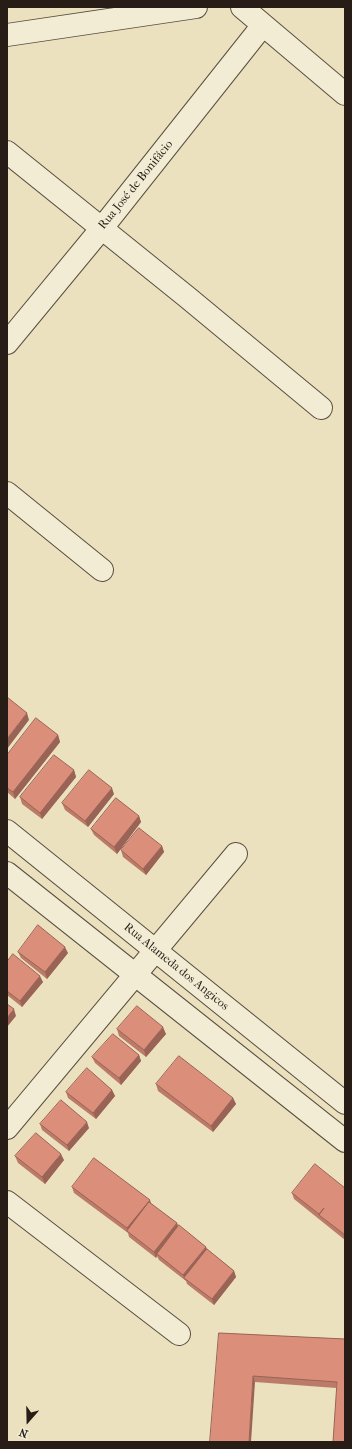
<!DOCTYPE html>
<meta charset="utf-8">
<style>
body{margin:0}
#map{position:relative;width:352px;height:1449px;overflow:hidden;background:#ebe1bf;font-family:"IM FELL French Canon",serif}
canvas{display:block}
.frame{position:absolute;inset:0;border:8px solid #281d16;pointer-events:none}
.north{position:absolute;left:8px;top:1401px;width:40px;height:40px;-webkit-text-stroke:3px #f2ecd5;paint-order:stroke;rotate:200deg;font-size:11px;font-weight:700;line-height:16px;text-align:center;color:#281d16}
.north::after{content:'';display:block;margin:auto;width:14px;height:18px;background:#281d16;clip-path:polygon(50% 0,100% 100%,50% 72%,0 100%)}
</style>
<div id="map">
<canvas width="352" height="1449"></canvas>
<div class="frame"></div>
<div class="north">N</div>
</div>
<script>
const ctx = document.querySelector('canvas').getContext('2d');
ctx.lineJoin = 'round';
function trace(path, color, width, dash) {
  ctx.strokeStyle = color;
  ctx.lineWidth = width;
  ctx.lineCap = dash ? 'butt' : 'round';
  ctx.setLineDash(dash || []);
  ctx.stroke(path);
}
function paint(path, color) {
  ctx.fillStyle = color;
  ctx.fill(path, 'evenodd');
}
function label(font, color, halo, rows, align = 'center') {
  ctx.font = font + ' "IM FELL French Canon",serif';
  ctx.lineWidth = 3;
  ctx.setLineDash([]);
  ctx.textBaseline = 'middle';
  ctx.strokeStyle = halo;
  ctx.fillStyle = color;
  for (const [text, x, y, turn = 0] of rows) {
    ctx.save();
    ctx.translate(x, y);
    ctx.rotate((+turn || 0) * Math.PI / 180);
    ctx.textAlign = isNaN(turn) ? turn : align;
    if (halo) ctx.strokeText(text, 0, 0);
    ctx.fillText(text, 0, 0);
    ctx.restore();
  }
}
const minor = new Path2D(`
 M242,7L345,94
 M7,35L196,7
 M7,152L187,297L321,408
 M7,343L102,228L263,25
 M7,493L102,570
 M7,831L345,1103
 M7,873L345,1141
 M7,1128L236,854
 M7,1202L179,1334`);
trace(minor, '#594e40', 24);
trace(minor, '#f2ecd5', 22);
paint(new Path2D(`
 M58,735L60,742L15,799L7,792V755Z
 M74,770L76,777L42,819L22,804L20,797Z
 M114,794L88,827L65,810L62,803Z
 M139,816L141,822L117,854L94,835L91,829Z
 M162,846L164,852L146,875L123,857L121,850Z
 M18,952L68,953L47,979L21,958Z
 M7,962L43,982L22,1007L7,995Z
 M117,1029L166,1034L146,1057L119,1036Z
 M139,1055L141,1061L121,1085L95,1063L92,1057Z
 M156,1084L233,1098L236,1104L213,1132L158,1091Z
 M112,1090L115,1096L96,1119L68,1098L66,1092Z
 M40,1124L89,1128L69,1151L42,1130Z
 M15,1156L64,1160L45,1184L18,1163Z
 M72,1187L151,1204L177,1223L178,1226L206,1247L207,1249L234,1271L236,1277L214,1305L187,1284L186,1281L159,1260L157,1256L156,1258L129,1237L128,1233L74,1193Z
 M345,1188V1240L294,1199L292,1193Z
 M219,1333L345,1339L336,1388L255,1382Z`), '#bc7b69');
paint(new Path2D(`
 M27,713L29,720L7,749V739Z
 M58,735L60,742L15,799L13,792Z
 M74,770L76,777L42,819L40,813Z
 M112,788L114,794L88,827L85,821Z
 M139,816L141,822L117,854L114,847Z
 M162,846L164,852L146,875L143,869Z
 M65,947L68,953L47,979L45,972Z
 M40,976L43,982L22,1007L20,1001Z
 M14,1009L16,1016L7,1027V1018Z
 M163,1027L166,1034L146,1057L144,1050Z
 M139,1055L141,1061L121,1085L119,1078Z
 M112,1090L115,1096L96,1119L93,1113Z
 M233,1098L236,1104L213,1132L211,1126Z
 M87,1122L89,1128L69,1151L67,1145Z
 M61,1154L64,1160L45,1184L42,1177Z
 M150,1200L152,1206L129,1232L127,1228Z
 M177,1223L179,1230L157,1254V1256L156,1258L154,1252Z
 M206,1247L208,1253L184,1278L186,1281L183,1275Z
 M234,1271L236,1277L214,1305L212,1299Z
 M253,1376L255,1382L251,1442H249Z`), '#996455');
const building = new Path2D(`
 M7,697L27,713L7,739Z
 M36,718L58,735L13,792L7,788V755Z
 M54,755L74,770L40,813L20,797Z
 M89,770L112,788L85,821L62,803Z
 M116,798L139,816L114,847L91,829Z
 M139,828L162,846L143,869L121,850Z
 M38,925L65,947L45,972L18,952Z
 M13,954L40,976L20,1001L7,991V962Z
 M7,1004L14,1009L7,1018Z
 M137,1006L163,1027L144,1050L117,1029Z
 M113,1034L139,1055L119,1078L92,1057Z
 M179,1056L233,1098L211,1126L156,1084Z
 M87,1068L112,1090L93,1113L66,1092Z
 M61,1100L87,1122L67,1145L40,1124Z
 M36,1133L61,1154L42,1177L15,1156Z
 M94,1158L150,1200L127,1228L72,1187Z
 M315,1164L345,1188V1235L319,1215L324,1208L319,1214L292,1193Z
 M149,1202L177,1223L154,1252L127,1231Z
 M179,1225L206,1247L183,1275L157,1254Z
 M207,1249L234,1271L212,1299L184,1278Z
 M219,1333L345,1339V1442H333L337,1382L253,1376L249,1442H210Z`);
paint(building, '#db8f7a');
trace(building, '#996455', 1);
label('12px', '#281d16', '#f2ecd5', [
 ["Rua José de Bonifácio",136,185,-51],
 ["Rua Alameda dos Angicos",176,967,39]
]);
</script>
